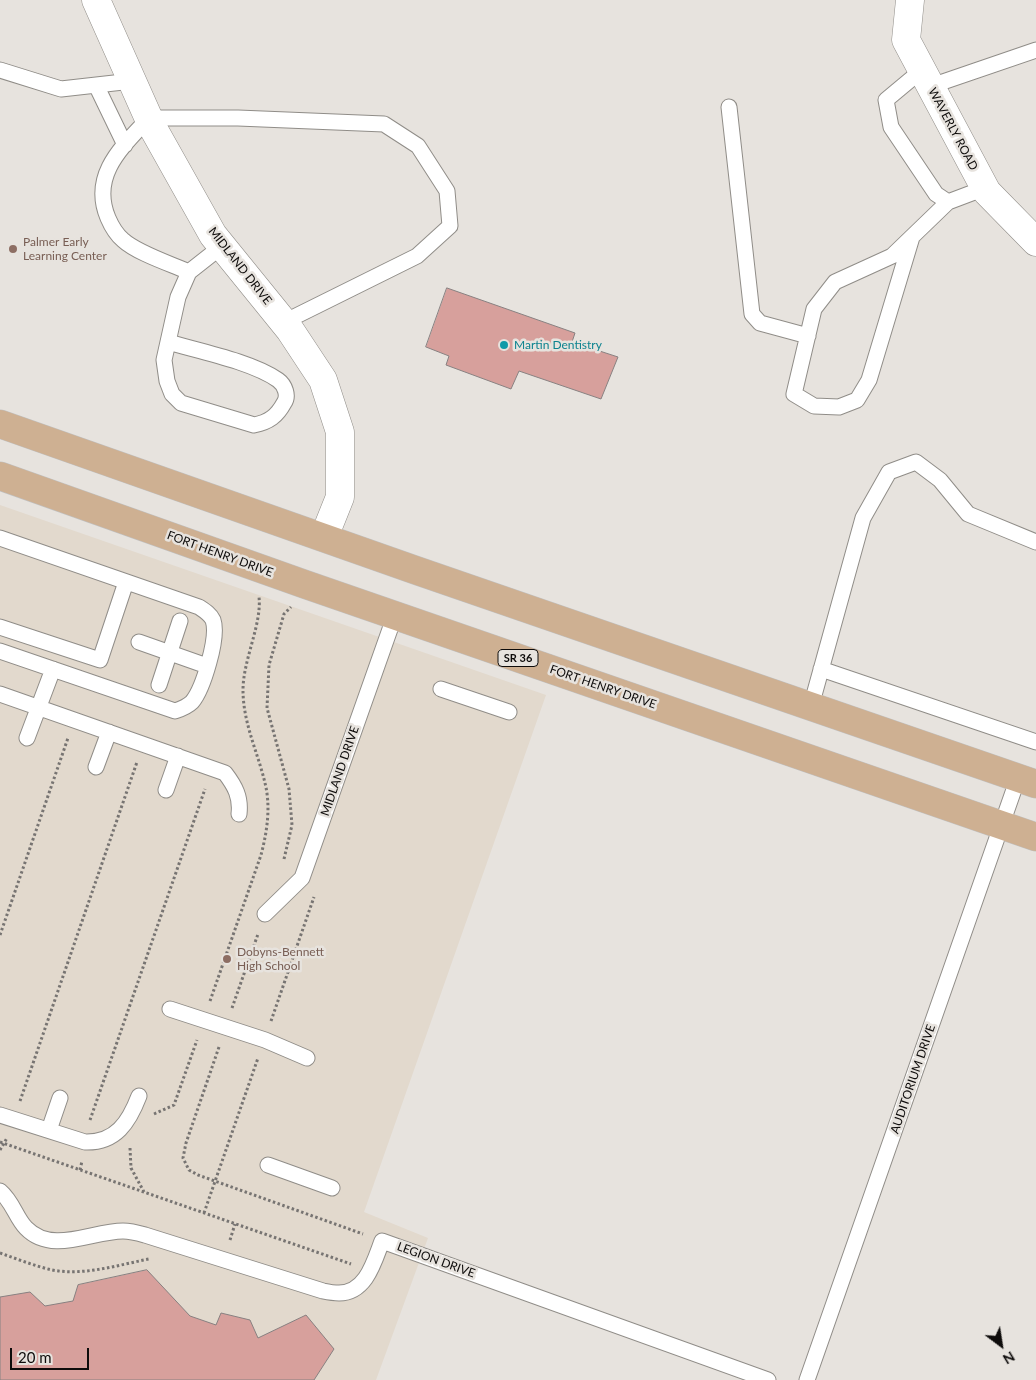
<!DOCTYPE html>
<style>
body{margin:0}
#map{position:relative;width:1036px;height:1380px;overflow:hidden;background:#e7e3de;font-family:Lato,sans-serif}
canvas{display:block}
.north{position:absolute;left:976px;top:1320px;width:50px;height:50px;-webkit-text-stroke:4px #e7e3de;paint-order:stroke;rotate:149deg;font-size:14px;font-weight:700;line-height:20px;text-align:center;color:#0e0c0b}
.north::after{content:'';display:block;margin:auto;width:18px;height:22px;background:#0e0c0b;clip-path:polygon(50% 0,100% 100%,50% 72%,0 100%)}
.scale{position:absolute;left:10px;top:1348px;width:79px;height:22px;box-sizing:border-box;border:2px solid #0e0c0b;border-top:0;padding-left:6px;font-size:15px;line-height:18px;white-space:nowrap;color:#0e0c0b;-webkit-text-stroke:4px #e7e3de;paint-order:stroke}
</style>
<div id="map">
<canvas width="1036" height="1380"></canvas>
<div class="north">N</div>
<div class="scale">20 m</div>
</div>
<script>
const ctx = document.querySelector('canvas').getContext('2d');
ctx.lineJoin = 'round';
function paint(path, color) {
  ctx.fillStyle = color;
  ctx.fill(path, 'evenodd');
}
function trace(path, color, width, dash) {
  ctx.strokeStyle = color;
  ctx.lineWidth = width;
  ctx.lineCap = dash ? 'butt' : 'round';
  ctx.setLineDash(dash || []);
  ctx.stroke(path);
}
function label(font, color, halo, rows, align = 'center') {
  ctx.font = font + ' Lato,sans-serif';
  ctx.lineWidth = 5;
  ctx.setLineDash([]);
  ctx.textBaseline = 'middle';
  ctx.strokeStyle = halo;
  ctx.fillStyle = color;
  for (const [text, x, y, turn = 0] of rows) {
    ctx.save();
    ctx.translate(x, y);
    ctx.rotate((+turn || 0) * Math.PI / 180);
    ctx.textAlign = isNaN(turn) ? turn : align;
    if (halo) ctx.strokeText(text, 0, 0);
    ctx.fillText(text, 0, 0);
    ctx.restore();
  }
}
paint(new Path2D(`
 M0,505L546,695L364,1212L428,1238L376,1380H0Z`), '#e2d9cd');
const building = new Path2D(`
 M447,288L575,333L572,342L618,357L601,399L519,371L511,389L446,365L449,356L426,347Z
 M147,1270L190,1316L216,1325L221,1313L250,1320L258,1338L306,1315L334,1349L314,1380H0V1297L30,1292L45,1306L73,1301L78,1285Z`);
paint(building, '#d7a09c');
trace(building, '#888181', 1);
const lane = new Path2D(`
 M0,70L61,89L132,81
 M922,70L886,100L891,127L936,194L948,202L985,188
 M96,85L125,145
 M931,86L1036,50
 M729,107L752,314L760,323L808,336
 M912,237L869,380L857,400L839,407L814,406L794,394L814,309L835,282L892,256L948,202
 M189,272C171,264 137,253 123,240C117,235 111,225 108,218C90,175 122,147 149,118H238L384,124L418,146L447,191L450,226L417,256L284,322
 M168,342C199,351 253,362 278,380C285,385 289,396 284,403C277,416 269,422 254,425L181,403L172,394L167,381L164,360L178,297L189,272L222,246
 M0,538L199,607C205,611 210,614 213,620C219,637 203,689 192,702C187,707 181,709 175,711L0,651
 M0,627L100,660L126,582
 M139,642L207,666
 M821,669L1036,742
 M159,685L180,621
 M441,689L509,712
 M0,694L225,773C235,786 241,797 239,814
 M811,706L863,518L889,472L916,462L940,480L968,514L1036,542
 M27,738L53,669
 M96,767L109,732
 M166,790L178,756
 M265,914L302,878L395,615
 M170,1009L265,1040L307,1058
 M0,1115L85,1142C116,1143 129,1122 139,1096
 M49,1130L60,1098
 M268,1165L332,1188
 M0,1191C13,1202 16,1218 26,1228C52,1255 92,1231 123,1231C130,1231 138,1233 145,1235L323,1291C328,1292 334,1293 339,1293C366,1293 374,1262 382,1241L768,1380
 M807,1380L1018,778`);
const street = new Path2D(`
 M96,0L153,128L213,235L290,330L323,380L340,432V497L324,537
 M910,0L906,40L987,192L1036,242`);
const primary = new Path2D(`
 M0,424L415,570L1036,784
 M0,476L304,584L1036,837`);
trace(lane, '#908d88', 17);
trace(street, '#908d88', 29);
trace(primary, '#c0c0c0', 29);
trace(new Path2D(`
 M284,859L292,825L289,789L267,708L269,665L284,614L291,607
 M0,935L68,738
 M210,1001L261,855C267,832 271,807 265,783C258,753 243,723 243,690C243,660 262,624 259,597
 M232,1008L258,934
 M271,1021L314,897
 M219,1047L186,1143L183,1158L189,1170L198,1175L363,1234
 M20,1101L137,762
 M154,1114L174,1105L197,1040
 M90,1120L205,789
 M0,1142L351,1264
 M130,1148L131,1168L144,1192
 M0,1150L7,1138
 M80,1170L82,1161
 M204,1213L258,1058
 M230,1240L235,1224
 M0,1253C17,1259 35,1266 52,1270C84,1276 118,1265 149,1259`), '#777472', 3, [2.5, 2.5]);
trace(lane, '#fff', 15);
trace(street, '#fff', 28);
trace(primary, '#ceb092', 28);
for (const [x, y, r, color] of [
 [13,249,5,"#8d6e63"],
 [504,345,5,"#0f9aa8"],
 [227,959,5,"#8d6e63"]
]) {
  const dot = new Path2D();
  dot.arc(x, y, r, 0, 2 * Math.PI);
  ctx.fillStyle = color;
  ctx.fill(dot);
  trace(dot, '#e7e3de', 2);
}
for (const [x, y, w] of [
 [518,658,40]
]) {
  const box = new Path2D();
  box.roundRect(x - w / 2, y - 8.5, w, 17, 4);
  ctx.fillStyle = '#e7e3de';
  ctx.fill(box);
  trace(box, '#0e0c0b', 1);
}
label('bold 11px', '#0e0c0b', null, [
 ["SR 36",518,658]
]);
label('12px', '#0e0c0b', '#e7e3de', [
 ["WAVERLY ROAD",953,129,62],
 ["MIDLAND DRIVE",240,266,52],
 ["FORT HENRY DRIVE",220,554,20],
 ["FORT HENRY DRIVE",603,687,19],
 ["MIDLAND DRIVE",340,771,-71],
 ["AUDITORIUM DRIVE",913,1079,-71],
 ["LEGION DRIVE",436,1260,20]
]);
label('12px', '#785e54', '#e7e3de', [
 ["Palmer Early",23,242],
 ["Learning Center",23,256],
 ["Dobyns-Bennett",237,952],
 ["High School",237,966]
], 'left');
label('12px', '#0d838f', '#e7e3de', [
 ["Martin Dentistry",514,345]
], 'left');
</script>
